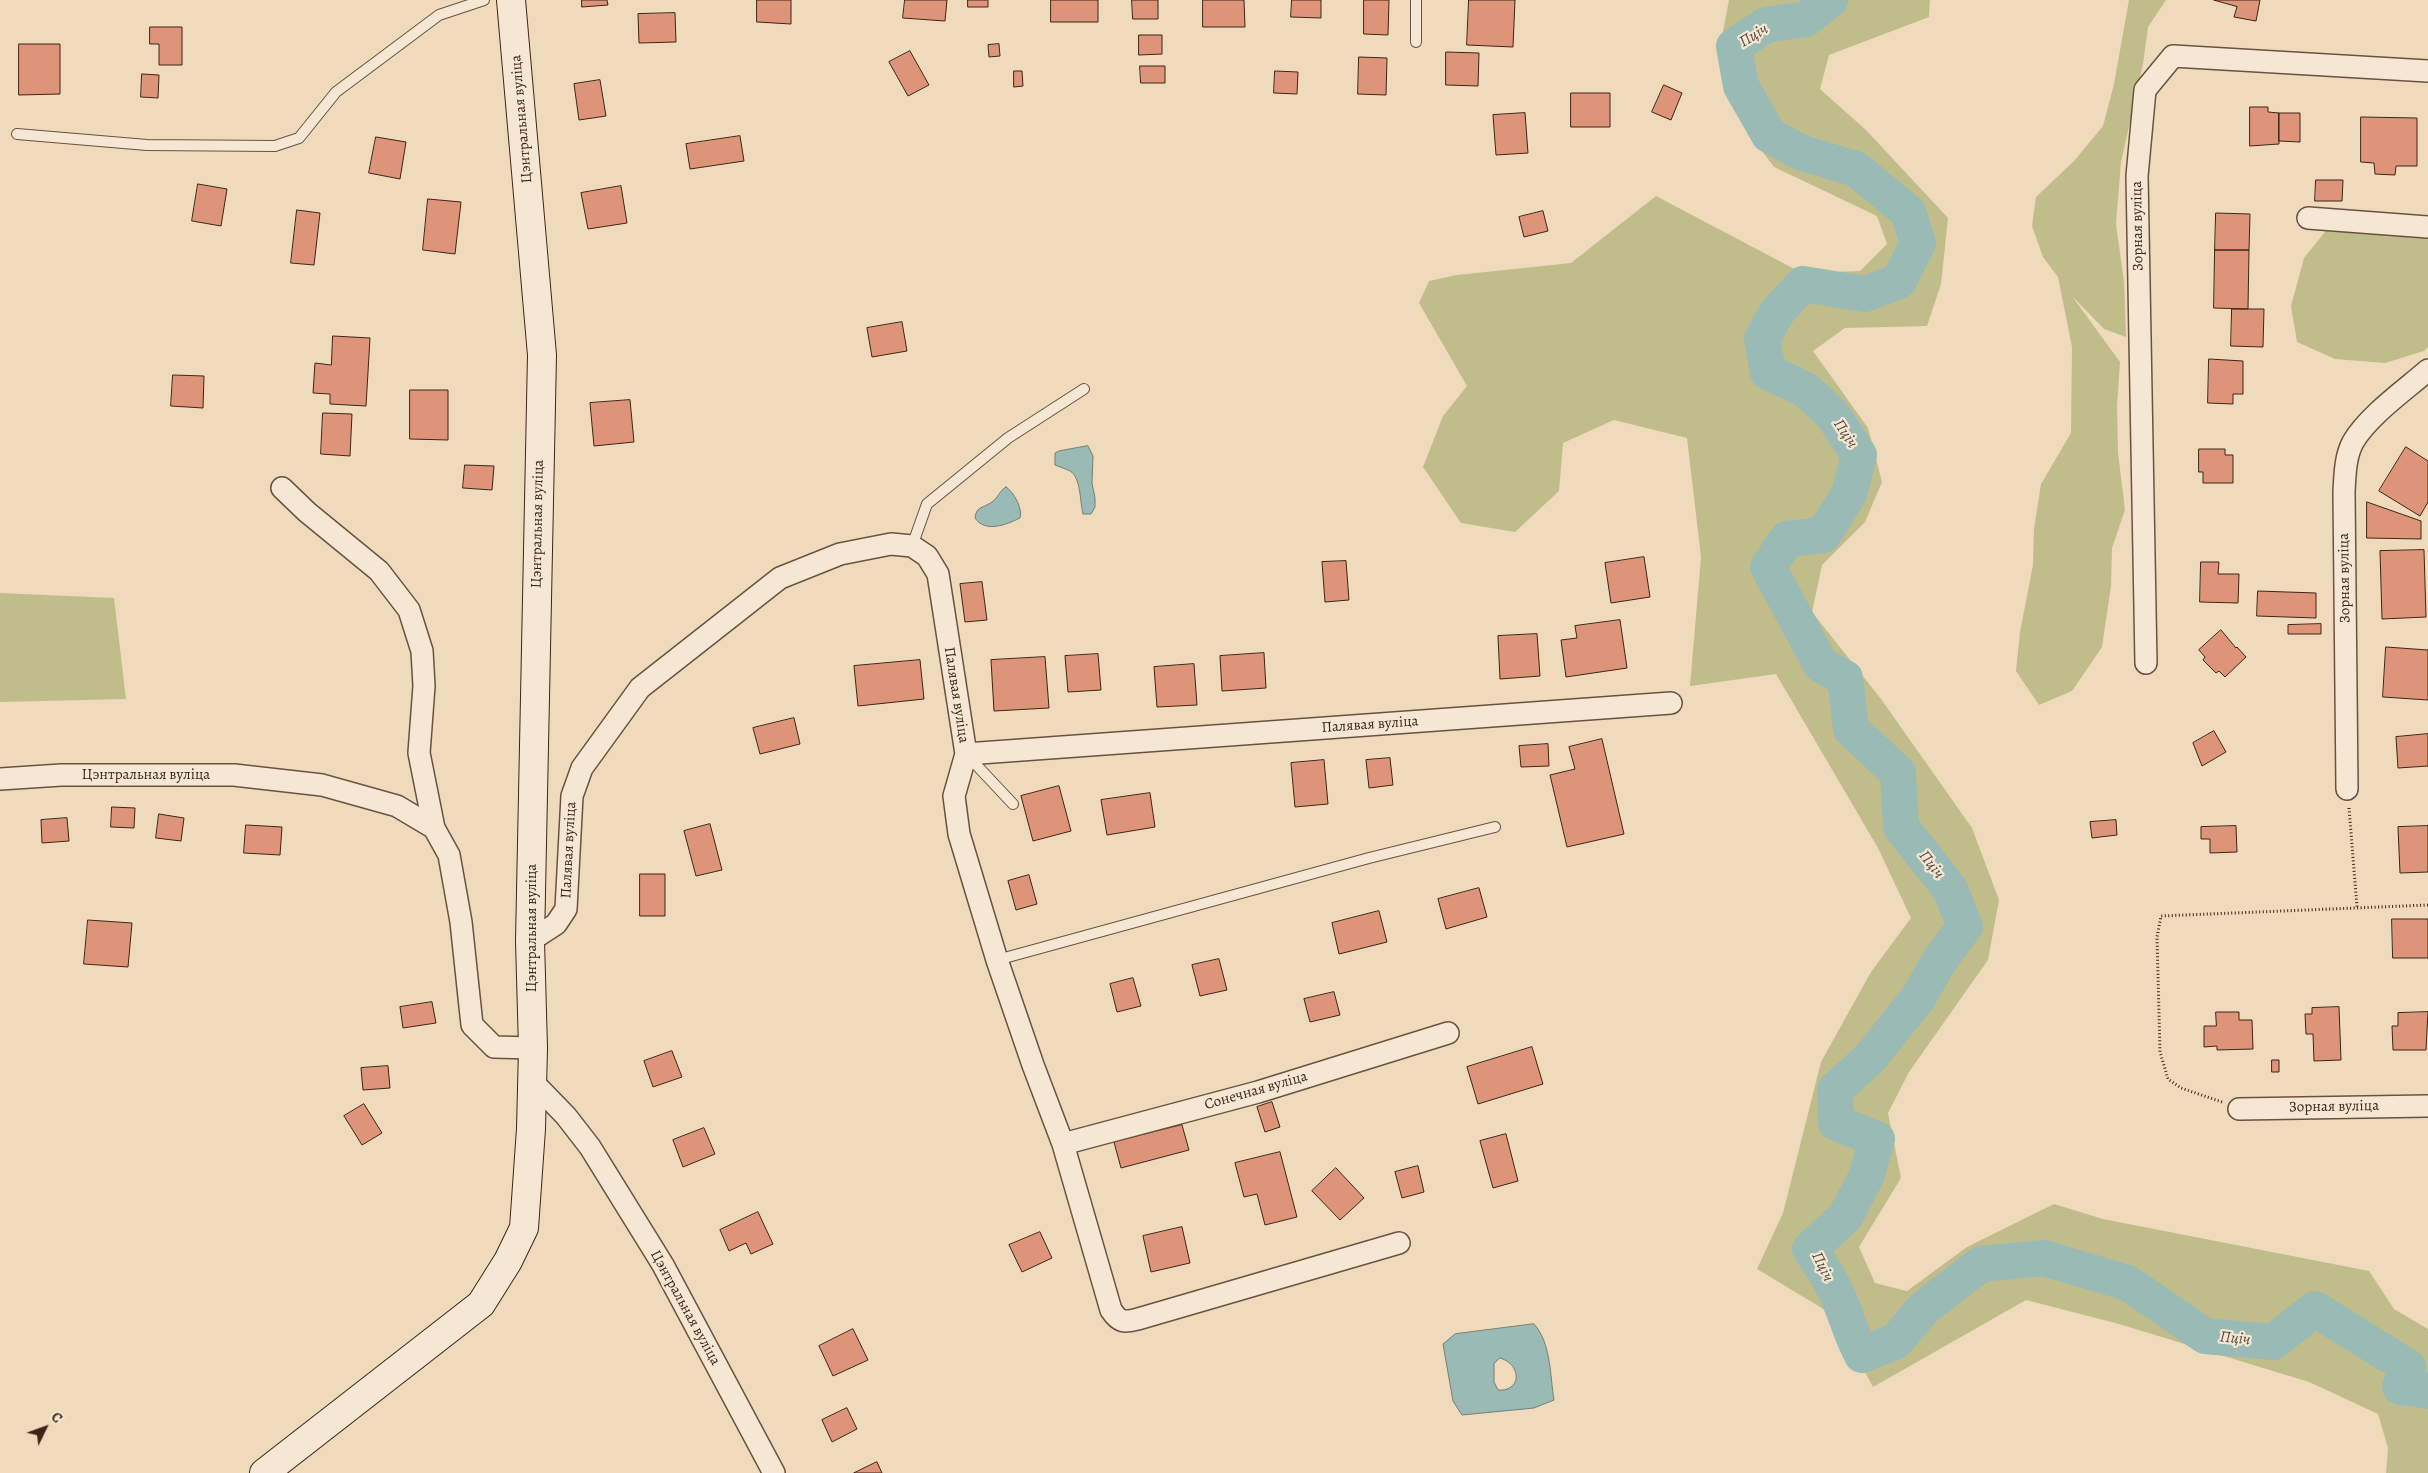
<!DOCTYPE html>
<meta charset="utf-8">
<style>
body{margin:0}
#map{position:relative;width:2428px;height:1473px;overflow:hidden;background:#efdabc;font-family:Alegreya,serif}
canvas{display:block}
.north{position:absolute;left:20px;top:1403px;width:50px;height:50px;-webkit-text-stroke:4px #f5e7d3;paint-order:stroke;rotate:48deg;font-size:14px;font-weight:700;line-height:20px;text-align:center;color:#3e2516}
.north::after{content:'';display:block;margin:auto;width:18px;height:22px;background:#3e2516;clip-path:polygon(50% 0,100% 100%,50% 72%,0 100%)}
</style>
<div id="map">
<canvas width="2428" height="1473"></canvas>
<div class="north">С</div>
</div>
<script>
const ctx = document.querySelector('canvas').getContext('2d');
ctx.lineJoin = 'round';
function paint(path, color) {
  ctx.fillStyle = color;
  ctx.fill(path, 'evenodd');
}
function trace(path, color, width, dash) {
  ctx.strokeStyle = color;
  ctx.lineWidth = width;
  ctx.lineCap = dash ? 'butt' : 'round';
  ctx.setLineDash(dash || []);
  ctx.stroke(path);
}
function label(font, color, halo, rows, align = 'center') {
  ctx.font = font + ' Alegreya,serif';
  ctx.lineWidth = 4.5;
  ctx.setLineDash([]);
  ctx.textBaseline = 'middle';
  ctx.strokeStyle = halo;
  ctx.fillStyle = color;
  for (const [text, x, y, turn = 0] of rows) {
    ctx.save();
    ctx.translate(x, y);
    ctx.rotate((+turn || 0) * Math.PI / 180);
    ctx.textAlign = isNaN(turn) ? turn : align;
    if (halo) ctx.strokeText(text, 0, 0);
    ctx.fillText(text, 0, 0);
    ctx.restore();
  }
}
paint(new Path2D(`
 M1729,0H1930L1929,17L1829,55L1820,89L1866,130L1948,218L1941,284L1927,326L1845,328L1813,351L1868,428L1882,482L1865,522L1822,565L1812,612L1881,699L1972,828L1999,900L1988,960L1909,1072L1888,1113L1901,1178L1859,1247L1875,1283L1907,1291L1967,1247L2054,1204L2103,1219L2369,1271L2394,1309L2428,1329V1473H2386L2388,1448L2378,1414L2309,1382L2119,1324L2026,1300L1873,1387L1835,1316L1757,1269L1783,1213L1821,1062L1871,972L1911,918L1878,848L1776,674L1690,686L1701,557L1687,438L1614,420L1563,443L1559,491L1515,532L1461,523L1423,467L1443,416L1467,386L1419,303L1429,281L1457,275L1571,263L1656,196L1802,273L1860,271L1887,244L1877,216L1774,167L1749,134L1718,58Z
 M2129,0H2166L2148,27L2143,64L2121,162L2116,224L2124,282L2126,337L2104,329L2072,296L2120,362L2117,406L2118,453L2125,510L2112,548L2111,586L2102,647L2072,691L2039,705L2016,671L2020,632L2033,565L2034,529L2041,484L2071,433L2072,347L2058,277L2043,257L2032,226L2036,197L2074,161L2103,126L2114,84Z
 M2329,227H2428V347L2424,351L2385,363L2335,359L2297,342L2291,306L2304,258Z
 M0,593L114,598L126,699L0,702Z`), '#c1bd8b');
const water = new Path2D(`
 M1088,446L1093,456L1092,483L1095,498V507L1091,514H1083C1080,503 1081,477 1070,471C1066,469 1060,467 1055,465V453L1059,451Z
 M1006,487C1014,492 1023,509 1020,518C1006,525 985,533 975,518C976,506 984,508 992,502C998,498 999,491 1006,487Z
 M1534,1324C1551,1342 1550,1376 1554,1400L1534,1408L1462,1415L1453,1401L1443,1344L1455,1334ZM1500,1358C1523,1365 1521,1392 1498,1390L1494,1382V1364Z`);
paint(water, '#9abab5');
trace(water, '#757e75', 1);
trace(new Path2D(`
 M1830,0L1806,19L1766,25L1734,46L1741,86L1769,135L1802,153L1856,169L1908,212L1918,243L1899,281L1865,294L1803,284L1777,312L1762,339L1768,372L1806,390L1832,414L1859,455L1849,494L1823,535L1787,539L1768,567L1821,665L1845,678L1851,729L1898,773L1901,827L1950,889L1965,926L1940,960L1918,998L1870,1058L1835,1090L1836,1123L1877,1139L1866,1177L1845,1217L1810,1249C1822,1267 1834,1285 1841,1304C1849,1323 1852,1337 1862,1355L1896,1341L1924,1308L1981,1264L2044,1258L2128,1283L2205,1336L2273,1342L2315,1309L2408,1367L2400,1387L2428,1391`), '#9abab5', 36);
const building = new Path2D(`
 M582,0H607L608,5L582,7Z
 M757,0H791V24L757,22Z
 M905,0H947L945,21L903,18Z
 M968,0H988V7H968Z
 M1051,0H1098V22H1051Z
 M1132,0H1158V19H1133Z
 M1203,0H1244L1245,27H1203Z
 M1292,0H1321V18L1291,17Z
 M1364,0H1389L1388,35L1364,34Z
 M1469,0H1515L1513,47L1467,45Z
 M2214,0H2260L2256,21L2234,17L2237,7Z
 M675,13L676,42L639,43L638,14Z
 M150,27H182V65H159V44H150Z
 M1139,35H1162V54L1139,55Z
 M19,44H60V94L19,95Z
 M999,44L1000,56L989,57L988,45Z
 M910,51L929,85L908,96L889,62Z
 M1446,52L1479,53L1478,86L1446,85Z
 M1359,57L1387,58L1386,95L1358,94Z
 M1140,66H1165V83H1141Z
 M1014,71H1022L1023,86L1014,87Z
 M1275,71L1298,72L1297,94L1274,93Z
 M142,74L159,75L158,98L141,97Z
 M600,80L606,116L579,120L574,84Z
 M1664,85L1682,93L1671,120L1652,112Z
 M1571,93H1610V127H1571Z
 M2250,107H2268V112L2279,113V144L2250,146Z
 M1525,113L1528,153L1496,155L1493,115Z
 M2279,113H2300V142L2279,141Z
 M2361,117L2417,118V166H2396L2395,175L2375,174L2374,163L2361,162Z
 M740,136L744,161L690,169L686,144Z
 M376,137L406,142L400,179L369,173Z
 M2316,180H2343L2342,201H2315Z
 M198,184L227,189L221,226L192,221Z
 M621,186L627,223L588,229L581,193Z
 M428,199L461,202L455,254L423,250Z
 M297,210L320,213L314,265L291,263Z
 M1543,211L1548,231L1524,237L1519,217Z
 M2216,213L2250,214L2249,250H2215Z
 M2215,250H2249L2248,309L2214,308Z
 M2232,309H2264L2263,347L2231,346Z
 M902,322L907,351L872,357L867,328Z
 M333,336L370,338L366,406L330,404V394L313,393L315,363L331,365Z
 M2209,359L2243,361V394H2233V404L2208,403Z
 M173,375L204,376L203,408L171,406Z
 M410,390H448V440L410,439Z
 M630,400L634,442L594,446L590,403Z
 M323,413L352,414L350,456L321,454Z
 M2406,447L2428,461V502L2420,516L2379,491Z
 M2199,449H2225V455H2233V483H2203V472H2199Z
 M465,465L494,466L492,490L463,488Z
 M2367,502L2421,521V539L2367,538Z
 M2424,550L2426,617L2382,619L2380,551Z
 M1644,557L1650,597L1611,603L1605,563Z
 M1346,561L1349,600L1325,602L1322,562Z
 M2201,562H2219L2218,574H2239L2238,603L2200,602Z
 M982,582L987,620L965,622L960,584Z
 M2258,591L2316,593V618L2257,616Z
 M1620,620L1627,668L1566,677L1561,640L1577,638L1575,626Z
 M2321,624V634H2288V625Z
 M2221,630L2236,648L2237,647L2246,657L2225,677L2219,671L2216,673L2203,660L2205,657L2199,650Z
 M1537,634L1540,676L1500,679L1498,636Z
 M2386,647L2428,650V700L2383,697Z
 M1264,653L1266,688L1222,691L1220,656Z
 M1098,654L1101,690L1068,692L1065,656Z
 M1045,657L1049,708L994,711L991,660Z
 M920,660L924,699L858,706L854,666Z
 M1194,664L1197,705L1157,707L1154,667Z
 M794,718L800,744L760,754L753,728Z
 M2214,731L2226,752L2202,766L2193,743Z
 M2428,734V766L2398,768L2396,737Z
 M1602,739L1624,834L1567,847L1550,775L1575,769L1569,747Z
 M1548,744L1549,766L1521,767L1519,746Z
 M1390,758L1393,785L1369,788L1366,760Z
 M1324,760L1328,804L1295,807L1291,763Z
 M1059,786L1071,831L1033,841L1021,796Z
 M1150,793L1155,827L1107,835L1101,800Z
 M112,807L135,808L134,828L111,827Z
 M159,814L184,818L181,841L156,838Z
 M67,818L69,841L42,843L41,820Z
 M2116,820L2117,835L2092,838L2090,822Z
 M710,824L722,870L696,876L684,831Z
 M246,825L282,827L280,855L244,853Z
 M2236,826L2237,852L2210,853V839H2201V827Z
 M2428,826V872L2400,873L2398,827Z
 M640,874H665V916H640Z
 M1029,875L1037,904L1016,910L1008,881Z
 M1479,888L1487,917L1446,929L1438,899Z
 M1379,911L1387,942L1339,954L1332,923Z
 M2392,919H2428V958H2393Z
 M88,920L132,923L128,967L84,964Z
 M1219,959L1227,990L1200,996L1192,965Z
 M1133,978L1141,1006L1117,1012L1110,984Z
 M1334,992L1340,1015L1310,1022L1304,999Z
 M432,1002L436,1023L403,1028L400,1007Z
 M2339,1007L2341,1060L2314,1061L2313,1034H2306L2305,1014H2312V1008Z
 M2216,1012H2239V1020H2252L2253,1049L2217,1050V1046L2204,1047V1026H2216Z
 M2428,1012L2426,1050H2393L2392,1026H2398V1013Z
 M1532,1047L1543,1084L1478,1104L1467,1067Z
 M672,1051L682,1077L653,1087L644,1061Z
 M2272,1060H2279V1072H2272Z
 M388,1066L390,1088L363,1090L361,1068Z
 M1272,1102L1280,1127L1265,1132L1257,1107Z
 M364,1104L382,1133L362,1145L344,1116Z
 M1182,1125L1189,1150L1121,1168L1114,1142Z
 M704,1128L715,1154L683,1167L673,1140Z
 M1506,1134L1518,1181L1493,1188L1480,1141Z
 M1280,1152L1297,1217L1265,1225L1257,1194L1244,1197L1235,1163Z
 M1418,1166L1424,1192L1402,1198L1395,1172Z
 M1336,1168L1364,1198L1340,1220L1312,1191Z
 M758,1212L773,1244L751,1254L746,1243L729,1251L720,1230Z
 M1182,1227L1190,1263L1151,1272L1143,1236Z
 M1040,1232L1052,1258L1022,1272L1009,1245Z
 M853,1329L868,1360L833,1376L819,1346Z
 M847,1408L857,1429L832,1442L822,1420Z
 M877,1462L882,1473H854Z`);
paint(building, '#de9478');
trace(building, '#3e2516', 1);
const lane = new Path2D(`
 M1416,42V0
 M17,134L147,145L275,146L299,138L336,92L439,15L484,0
 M912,546L927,504L1008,438L1084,389
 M966,754L1013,804
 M997,960L1369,858L1495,827`);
const street = new Path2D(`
 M2308,218L2428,227
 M282,488L307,512L379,571L409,610L422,651L424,686L419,753L434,828
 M2146,663L2137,176L2145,90L2173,56L2428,71
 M966,754L954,796L959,834L997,960L1033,1065L1063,1144L1111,1310C1119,1322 1124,1323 1138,1319L1399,1243
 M0,779L61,775H234L322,785L397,806L434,828L449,855L461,922L472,1025L494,1047L533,1048
 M2347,789L2344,492C2345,475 2345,457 2353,442C2368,416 2405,390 2428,370
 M530,941L556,924L566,909L572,796L582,768L640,688L780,578L840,554L891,544L912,546L927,556L938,574L966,754L1671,703
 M532,1081L566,1116L590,1147L663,1265L774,1473
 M2239,1109L2428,1106
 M1063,1144L1258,1092L1448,1033`);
const secondary = new Path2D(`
 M264,1473L481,1304L508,1261L524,1228L531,1129L533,1048L530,941L542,355L511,0`);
trace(lane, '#6a5240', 12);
trace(street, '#6a5240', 24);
trace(secondary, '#3e2516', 30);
trace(new Path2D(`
 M2349,808L2357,907
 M2222,1102L2181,1088L2168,1079L2160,1052L2157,937L2161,916L2428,905`), '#3e2516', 3, [1, 2.5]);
trace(lane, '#f5e7d3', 10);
trace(street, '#f5e7d3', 21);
trace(secondary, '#f5e7d3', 28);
label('15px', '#3e2516', '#f5e7d3', [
 ["Цэнтральная вуліца",522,119,-95],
 ["Зорная вуліца",2138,226,-91],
 ["Цэнтральная вуліца",538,524,-89],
 ["Зорная вуліца",2345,578,-91],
 ["Палявая вуліца",956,695,81],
 ["Палявая вуліца",1370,725,-4],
 ["Цэнтральная вуліца",146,775],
 ["Палявая вуліца",569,850,-87],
 ["Цэнтральная вуліца",532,928,-90],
 ["Сонечная вуліца",1256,1091,-16],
 ["Зорная вуліца",2334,1107,-1],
 ["Цэнтральная вуліца",685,1308,61]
]);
label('italic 16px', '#554a3e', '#f5e7d3', [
 ["Пціч",1754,36,-31],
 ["Пціч",1845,434,57],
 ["Пціч",1931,865,52],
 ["Пціч",1822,1267,64],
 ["Пціч",2235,1339,6]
]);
</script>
